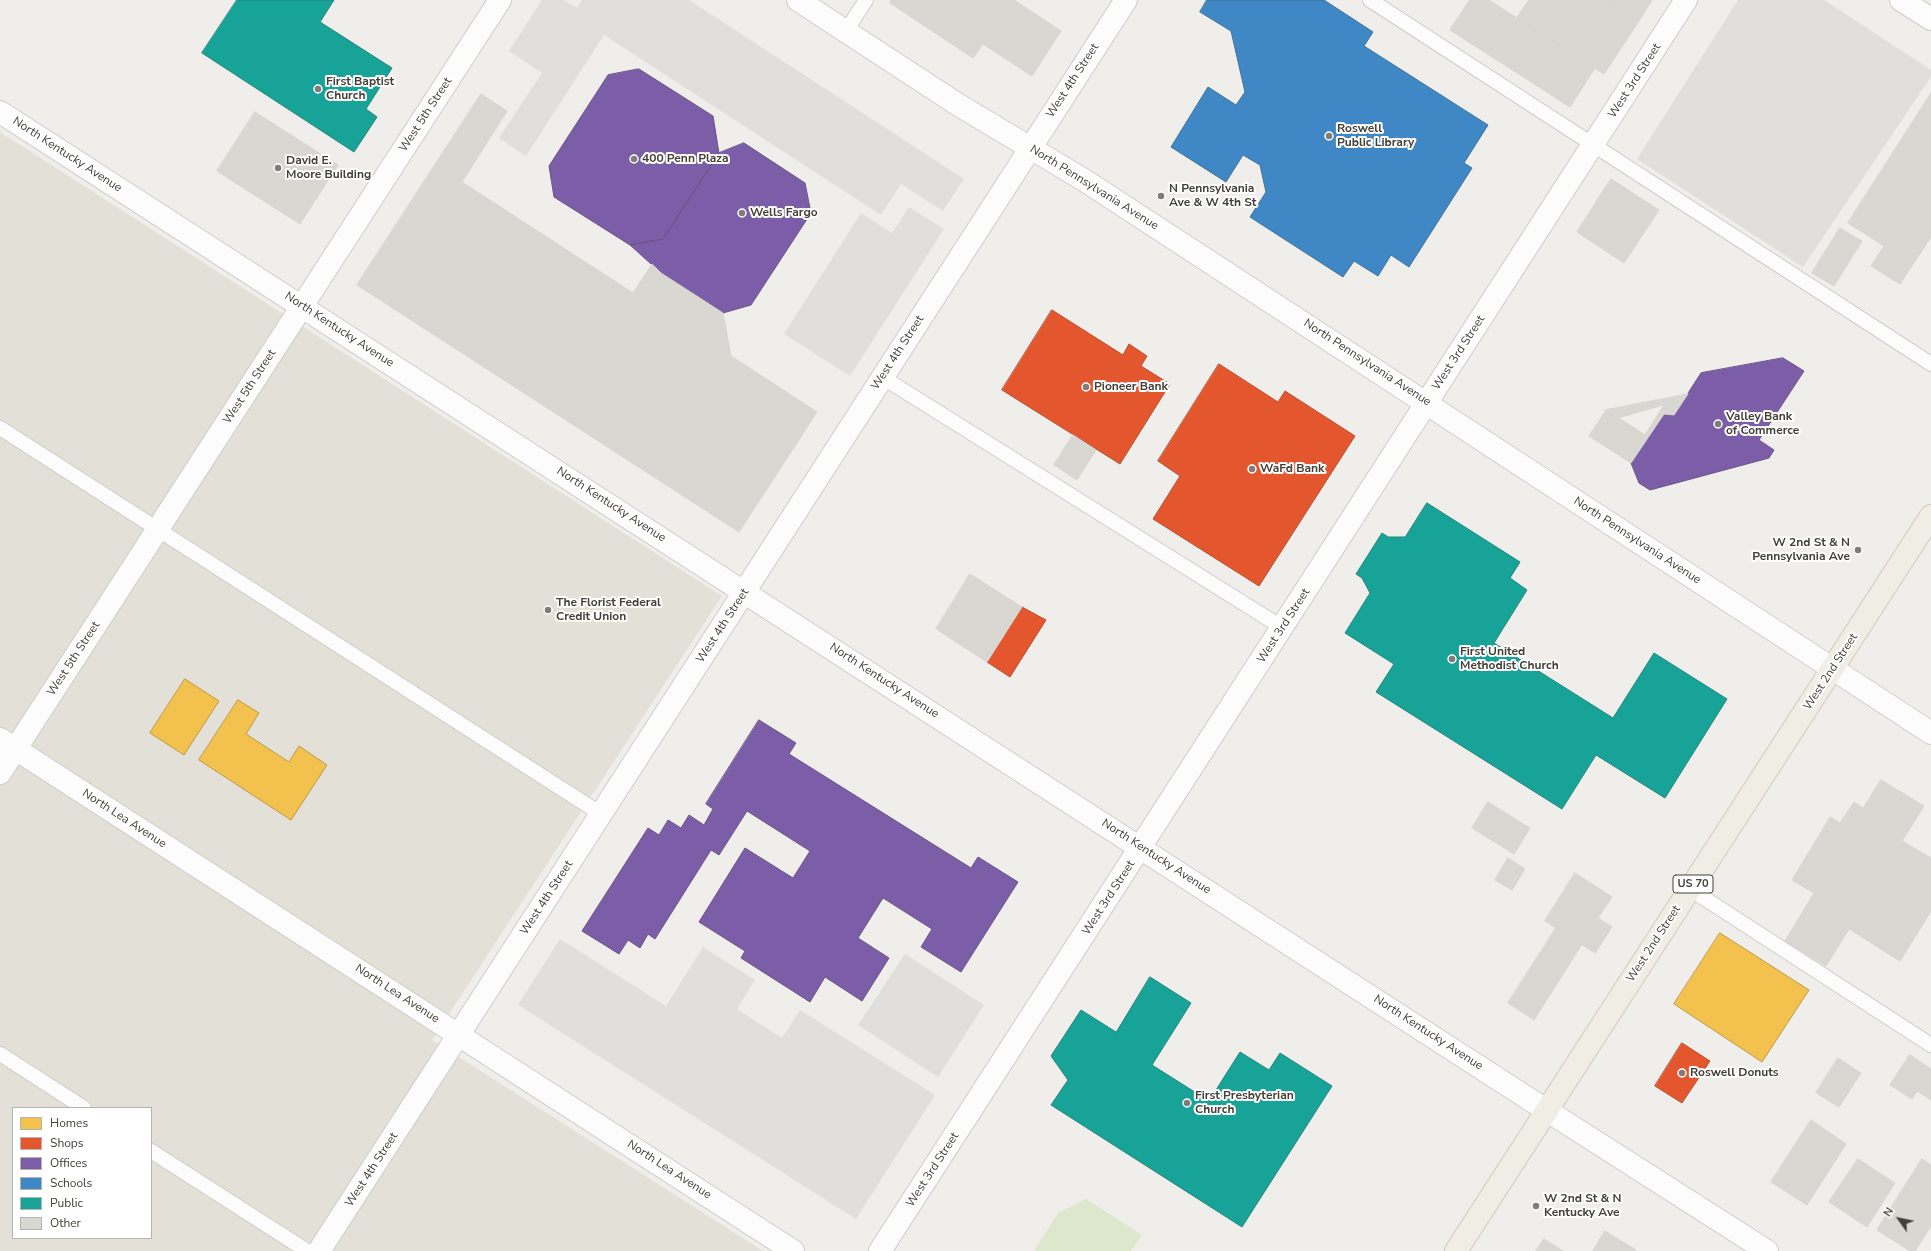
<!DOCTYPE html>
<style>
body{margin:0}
#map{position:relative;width:1931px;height:1251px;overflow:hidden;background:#f0eeea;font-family:"Nunito Sans",sans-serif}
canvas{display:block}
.legend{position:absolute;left:12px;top:1107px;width:140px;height:132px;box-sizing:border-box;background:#fff;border:1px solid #b4b3af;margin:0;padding:5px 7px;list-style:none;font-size:12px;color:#444037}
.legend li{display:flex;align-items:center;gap:8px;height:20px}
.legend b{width:20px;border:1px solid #b4b3af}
.north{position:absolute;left:1879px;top:1199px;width:40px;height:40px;-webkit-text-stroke:3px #fff;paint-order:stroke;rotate:303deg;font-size:11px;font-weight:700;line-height:16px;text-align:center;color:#444037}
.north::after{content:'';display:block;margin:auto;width:14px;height:18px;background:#444037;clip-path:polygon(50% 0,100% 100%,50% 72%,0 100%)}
</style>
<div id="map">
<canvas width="1931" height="1251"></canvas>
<ul class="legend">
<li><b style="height:11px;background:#f2c14e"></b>Homes</li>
<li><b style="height:11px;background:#e4572e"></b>Shops</li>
<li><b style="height:11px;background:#7b5ea7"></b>Offices</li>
<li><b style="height:11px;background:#3f88c5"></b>Schools</li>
<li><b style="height:11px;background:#17a398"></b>Public</li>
<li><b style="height:11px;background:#d9d7d2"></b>Other</li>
</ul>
<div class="north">N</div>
</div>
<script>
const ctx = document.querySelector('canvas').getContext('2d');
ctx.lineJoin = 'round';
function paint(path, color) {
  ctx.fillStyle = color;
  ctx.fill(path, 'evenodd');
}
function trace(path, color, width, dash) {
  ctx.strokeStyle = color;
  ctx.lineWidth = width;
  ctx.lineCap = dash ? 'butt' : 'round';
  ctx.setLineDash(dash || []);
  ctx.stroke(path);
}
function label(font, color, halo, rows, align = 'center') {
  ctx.font = font + ' "Nunito Sans",sans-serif';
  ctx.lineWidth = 4;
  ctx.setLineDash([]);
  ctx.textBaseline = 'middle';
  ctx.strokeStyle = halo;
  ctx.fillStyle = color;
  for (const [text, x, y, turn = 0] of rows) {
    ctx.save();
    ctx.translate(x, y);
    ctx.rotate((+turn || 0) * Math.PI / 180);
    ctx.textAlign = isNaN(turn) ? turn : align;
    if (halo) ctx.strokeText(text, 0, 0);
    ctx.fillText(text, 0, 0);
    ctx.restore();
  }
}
paint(new Path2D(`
 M0,132L722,596L432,1040L763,1251H0ZM13,1108H151V1238H13Z`), '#e3e0d8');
paint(new Path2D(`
 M1086,1199L1142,1235L1131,1251H1034L1058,1213Z`), '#dce7cc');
paint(new Path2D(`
 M542,0H564L577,8L582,0H689L964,179L943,211L901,184L881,215L604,35L526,156L499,138L542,73L509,51Z
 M1738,0H1824L1931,70V77L1803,267L1637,159Z
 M909,207L944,229L850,376L784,334L861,213L892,233Z
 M560,939L666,1006L703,947L755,980L737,1009L782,1038L800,1010L935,1095L856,1219L518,1005Z
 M905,954L984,1005L938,1077L858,1025Z`), '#e1dfdb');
const homes = new Path2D(`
 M185,679L219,701L184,755L150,733Z
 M238,700L259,713L246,734L289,762L299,746L327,765L291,820L199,760Z
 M1720,933L1809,990L1762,1062L1674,1004Z`);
paint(homes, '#f2c14e');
trace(homes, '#be9a47', 1);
const shops = new Path2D(`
 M1052,310L1123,355L1129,344L1147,356L1141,366L1170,384L1120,464L1002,390Z
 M1219,364L1278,402L1285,391L1355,436L1259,586L1153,519L1180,476L1158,461Z
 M1022,607L1046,620L1010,677L987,662Z
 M1682,1043L1710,1061L1682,1103L1655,1086Z`);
paint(shops, '#e4572e');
trace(shops, '#b45031', 1);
const offices = new Path2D(`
 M639,69L713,116L719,153L663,239L630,245L554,197L549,166L608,75Z
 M744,143L805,183L811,213L751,305L723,313L661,273L630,245L663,239L719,153Z
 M1783,358L1804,371L1759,440L1774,450L1769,458L1650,490L1639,483L1631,463L1664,414L1674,415L1701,373Z
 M759,720L796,743L789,754L971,868L978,857L1018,882L961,972L921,947L932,929L883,898L858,938L889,958L862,1001L825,977L810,1002L741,958L745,951L699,922L745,848L793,878L810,851L747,811L719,855L711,850L655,939L648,934L640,948L628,940L619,954L582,931L648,828L659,835L668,820L681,828L689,815L704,825L713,809L706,804Z`);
paint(offices, '#7b5ea7');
trace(offices, '#6a5585', 1);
const schools = new Path2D(`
 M1207,0H1324L1373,32L1364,46L1488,125L1464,163L1472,168L1409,267L1391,255L1378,276L1354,261L1343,277L1250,217L1266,192L1260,165L1243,155L1226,182L1171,147L1208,87L1236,105L1245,92L1231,31L1200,12Z`);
paint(schools, '#3f88c5');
trace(schools, '#40729a', 1);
const public = new Path2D(`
 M237,0H334L320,22L392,68L366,109L377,117L354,152L202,53Z
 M1427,503L1520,562L1510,578L1527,590L1494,643L1613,718L1654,653L1727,699L1665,798L1596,755L1562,809L1376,692L1394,664L1345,633L1370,593L1362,578L1356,574L1382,533L1388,537H1405Z
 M1150,977L1191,1003L1152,1065L1209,1101L1240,1052L1269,1070L1280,1053L1332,1086L1242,1227L1051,1105L1068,1080L1051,1056L1081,1010L1116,1032Z`);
paint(public, '#17a398');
trace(public, '#24857b', 1);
const building = new Path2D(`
 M891,0H1014L1061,31L1032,76L983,44L973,58L890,3Z
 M1470,0H1489L1595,68L1570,107L1450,30Z
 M1529,0H1606L1639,21L1604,74L1517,18Z
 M1606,0H1652L1639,21Z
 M1931,93V237L1900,284L1871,266L1884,246L1848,223Z
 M481,94L507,111L462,182L633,293L652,264L661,273L723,313L731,356L817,412L739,532L357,285Z
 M255,112L338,165L300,224L217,171Z
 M1611,179L1659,210L1624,263L1577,232Z
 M1840,228L1862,241L1834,286L1812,273Z
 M1688,394L1674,415L1664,414L1631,463L1589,436L1606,410ZM1664,405L1645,435L1619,418Z
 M1073,435L1096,450L1077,480L1054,465Z
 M970,574L1022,607L987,662L936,629Z
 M1881,780L1924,806L1902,841L1931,858V911L1900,961L1849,929L1826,966L1785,941L1814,893L1792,880L1830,817L1840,823L1854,802L1863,808Z
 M1488,802L1530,828L1514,854L1472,828Z
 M1508,858L1525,869L1512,890L1495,880Z
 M1575,873L1612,897L1598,918L1612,927L1595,953L1545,921Z
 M1556,928L1582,944L1534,1020L1508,1003Z
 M1910,1055L1931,1069V1100L1917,1091L1912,1099L1890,1085Z
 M1838,1058L1861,1073L1839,1107L1816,1093Z
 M1811,1120L1846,1144L1807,1205L1771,1182Z
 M1858,1159L1895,1183L1867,1227L1829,1202Z
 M1922,1159L1931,1165V1226L1915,1251H1910L1877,1230Z
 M1605,1231L1636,1250L1635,1251H1593Z
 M1544,1239L1563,1251H1536Z`);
paint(building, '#d9d7d2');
trace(building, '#d8d5d0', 1);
const service = new Path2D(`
 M1370,0L1931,364
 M846,31L866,0
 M882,377L1283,628
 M0,428L601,814
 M1690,889L1931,1045
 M0,1054L84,1108
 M151,1151L307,1251`);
const minor = new Path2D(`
 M1546,1110L1767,1251
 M880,1251L1686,0`);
const tertiary = new Path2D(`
 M798,0L957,104L1084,180L1931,733
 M1901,0L1931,19
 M0,112L1546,1110
 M0,739L793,1251
 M0,773L500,0
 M319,1251L1126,0`);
const primary = new Path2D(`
 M1456,1251L1931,516`);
trace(service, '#cdccc8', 16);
trace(minor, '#cdccc8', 24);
trace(tertiary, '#cdccc8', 24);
trace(primary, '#d0cab9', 24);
trace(service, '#fdfcfc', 14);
trace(minor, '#fdfcfc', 22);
trace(tertiary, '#fdfcfc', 22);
trace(primary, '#f0ede5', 22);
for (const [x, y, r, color] of [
 [318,89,4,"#807d76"],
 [1329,136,4,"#807d76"],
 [634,159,4,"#807d76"],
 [278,168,4,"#807d76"],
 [1161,196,4,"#807d76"],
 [742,213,4,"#807d76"],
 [1086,387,4,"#807d76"],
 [1718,424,4,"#807d76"],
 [1252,469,4,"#807d76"],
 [1858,550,4,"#807d76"],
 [548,610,4,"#807d76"],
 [1452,659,4,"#807d76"],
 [1682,1073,4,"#807d76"],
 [1187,1103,4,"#807d76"],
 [1536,1206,4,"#807d76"]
]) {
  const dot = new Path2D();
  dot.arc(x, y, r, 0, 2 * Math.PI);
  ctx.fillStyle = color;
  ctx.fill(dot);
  trace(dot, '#fff', 1.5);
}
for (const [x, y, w] of [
 [1693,884,40]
]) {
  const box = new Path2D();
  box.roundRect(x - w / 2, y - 9, w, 18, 3);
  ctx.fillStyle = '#fff';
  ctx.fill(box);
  trace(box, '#444037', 1);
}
label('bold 11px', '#444037', null, [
 ["US 70",1693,884]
]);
label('12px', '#444037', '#fff', [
 ["West 4th Street",1073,81,-57],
 ["West 3rd Street",1635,81,-57],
 ["West 5th Street",426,115,-57],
 ["North Kentucky Avenue",67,155,33],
 ["North Pennsylvania Avenue",1094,188,32],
 ["North Kentucky Avenue",339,330,33],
 ["West 4th Street",898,353,-57],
 ["West 3rd Street",1459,353,-57],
 ["North Pennsylvania Avenue",1367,363,33],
 ["West 5th Street",250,387,-57],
 ["North Kentucky Avenue",611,505,33],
 ["North Pennsylvania Avenue",1637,541,33],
 ["West 4th Street",723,626,-57],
 ["West 3rd Street",1284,626,-57],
 ["West 5th Street",74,659,-57],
 ["West 2nd Street",1831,672,-57],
 ["North Kentucky Avenue",884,681,33],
 ["North Lea Avenue",124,819,33],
 ["North Kentucky Avenue",1156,857,33],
 ["West 4th Street",547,898,-57],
 ["West 3rd Street",1109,898,-57],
 ["West 2nd Street",1654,944,-57],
 ["North Lea Avenue",397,994,33],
 ["North Kentucky Avenue",1428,1033,33],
 ["West 4th Street",372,1170,-57],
 ["North Lea Avenue",669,1170,33],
 ["West 3rd Street",933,1170,-57]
]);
label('bold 12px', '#444037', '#fff', [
 ["First Baptist",326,82],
 ["Church",326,96],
 ["Roswell",1337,129],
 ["Public Library",1337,143],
 ["400 Penn Plaza",642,159],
 ["David E.",286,161],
 ["Moore Building",286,175],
 ["N Pennsylvania",1169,189],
 ["Ave & W 4th St",1169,203],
 ["Wells Fargo",750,213],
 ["Pioneer Bank",1094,387],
 ["Valley Bank",1726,417],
 ["of Commerce",1726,431],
 ["WaFd Bank",1260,469],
 ["W 2nd St & N",1850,543,"right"],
 ["Pennsylvania Ave",1850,557,"right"],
 ["The Florist Federal",556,603],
 ["Credit Union",556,617],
 ["First United",1460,652],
 ["Methodist Church",1460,666],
 ["Roswell Donuts",1690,1073],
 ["First Presbyterian",1195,1096],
 ["Church",1195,1110],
 ["W 2nd St & N",1544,1199],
 ["Kentucky Ave",1544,1213]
], 'left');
</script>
